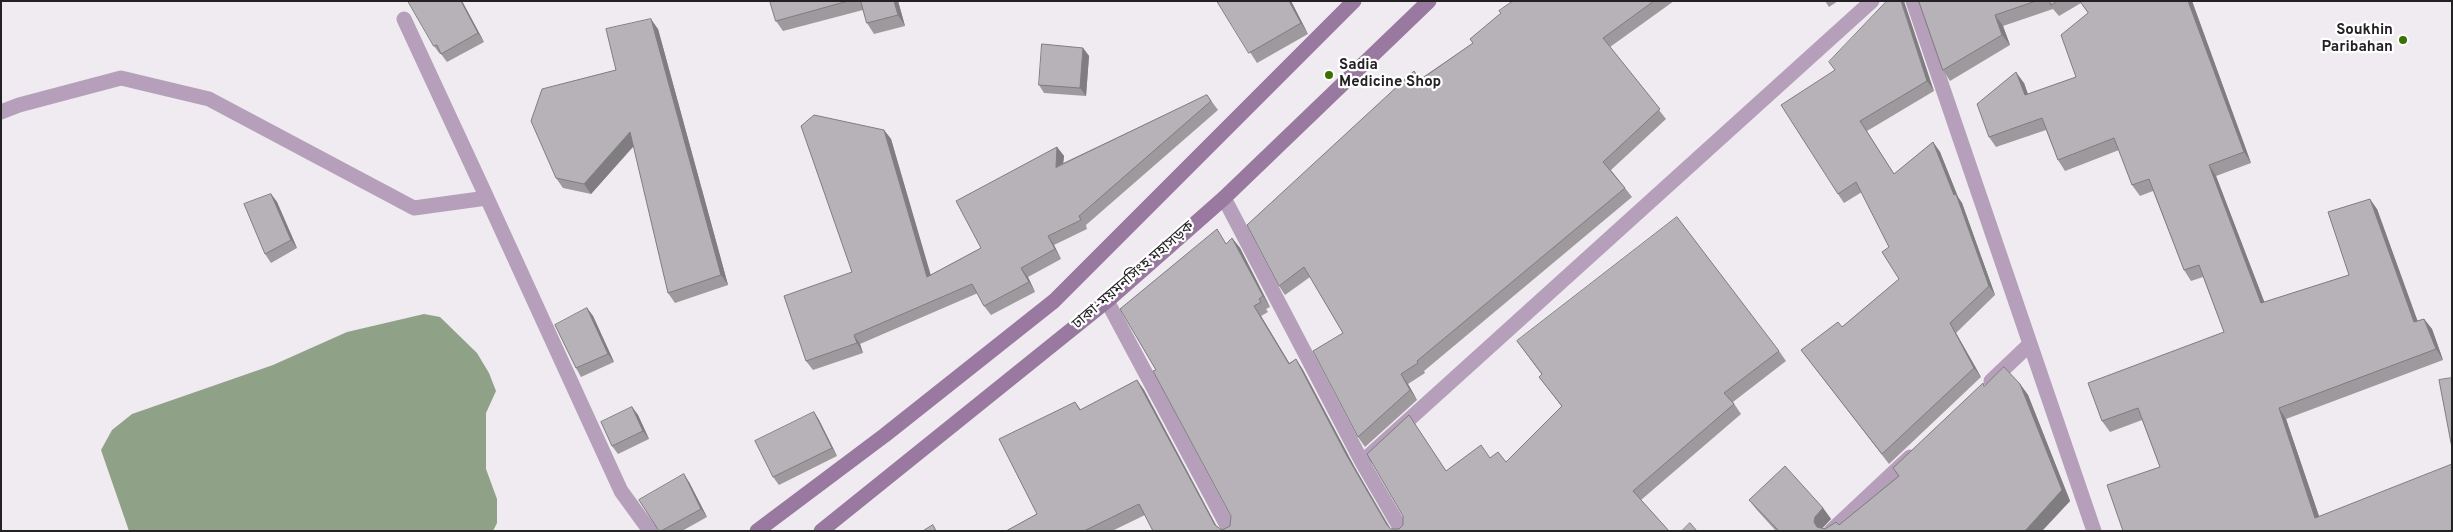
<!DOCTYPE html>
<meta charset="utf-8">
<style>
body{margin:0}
#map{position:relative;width:2453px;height:532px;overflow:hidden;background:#efebf0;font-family:Overpass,sans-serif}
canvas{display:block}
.frame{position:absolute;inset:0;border:2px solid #232123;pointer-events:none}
</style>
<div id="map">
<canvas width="2453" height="532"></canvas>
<div class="frame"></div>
</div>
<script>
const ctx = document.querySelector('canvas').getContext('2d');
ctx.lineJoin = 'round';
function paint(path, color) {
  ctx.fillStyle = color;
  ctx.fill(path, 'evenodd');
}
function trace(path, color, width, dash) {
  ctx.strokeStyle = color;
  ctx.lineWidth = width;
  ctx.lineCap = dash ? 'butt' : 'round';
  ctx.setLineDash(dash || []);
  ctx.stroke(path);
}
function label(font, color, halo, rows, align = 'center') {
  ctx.font = font + ' Overpass,"Noto Sans Bengali",sans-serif';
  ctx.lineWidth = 4.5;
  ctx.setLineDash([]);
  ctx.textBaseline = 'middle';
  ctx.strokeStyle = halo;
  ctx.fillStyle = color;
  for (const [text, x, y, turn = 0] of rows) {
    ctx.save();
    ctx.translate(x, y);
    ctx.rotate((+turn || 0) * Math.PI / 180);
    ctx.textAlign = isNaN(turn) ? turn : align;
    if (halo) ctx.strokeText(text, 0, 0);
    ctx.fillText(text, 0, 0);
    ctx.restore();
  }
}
paint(new Path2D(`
 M424,314L440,317L477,353L489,373L496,391L486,413V469L497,499V523L493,531H129L101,450L112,430L132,414L273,365L347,332Z`), '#8fa187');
trace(new Path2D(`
 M1107,301L1230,531`), '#b69fba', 15);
trace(new Path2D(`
 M1913,1L2094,531
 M404,19L487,198
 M1,112L19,105L121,78L209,99L414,208L487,198L621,491L650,531
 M1224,198L1362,462L1402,531
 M1991,381L2030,344
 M1362,462L1872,1
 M1831,531L1910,457`), '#b69fba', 15);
trace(new Path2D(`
 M757,531L885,435L1054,301L1354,1
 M821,531L1107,301L1224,198L1429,1`), '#9a79a0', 15);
paint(new Path2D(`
 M462,1L484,42L447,62L441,54H440L434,46Z
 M770,1H898L905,26L874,34L867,23L863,10L783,31L776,21Z
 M1217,1H1291L1308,34L1257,63Z
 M1513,1H1674L1610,47L1666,119L1611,170L1632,197L1424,371L1425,373L1408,384L1417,400L1365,447L1358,437L1343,333L1310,277L1285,295L1279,286L1414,71L1420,79L1473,43Z
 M1825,1H1838L1829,7Z
 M1887,1L1934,91L1867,131L1894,174L1933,142L1940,152L1958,197L1962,203L1995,295L1956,333L1981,377L1889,464L1801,350L1842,327L1899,279L1889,247L1862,192L1844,203L1838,194L1835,70Z
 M1919,1H2192L2251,163L2216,176L2264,302L2349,275L2377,209L2417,321L2424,319L2432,329L2443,360L2286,419L2319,516L2452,531H2123L2160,467L2142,420L2110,432L2102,421L2224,332L2203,277L2191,281L2184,270L2153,191L2140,196L2132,185L2119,150L2065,171L2058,160L2046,130L1996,147L1989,137L2024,83L2028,94L2076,77L2088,13L2081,3L2059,16L2053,9L2003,26L2010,45L1950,81L1943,70Z
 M658,29L728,285L675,303L668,293L634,146L591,194L563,188L556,178L616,70Z
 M1083,48L1089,56L1086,96L1044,93L1039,85Z
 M1207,95L1218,110L1086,225L1087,229L1054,245L1061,259L1028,277L1035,292L991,315L984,306L978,293L860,344L863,353L813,370L806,361L852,272L884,130L891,139L930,275L981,248L1057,147L1064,156L1063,163Z
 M271,194L277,202L297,248L271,263L265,254Z
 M1232,238L1240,248L1270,307L1266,309L1268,312L1261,316L1289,363L1296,359L1303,370L1354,466L1391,529H1399L1403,525L1409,415L1446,471L1490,458L1506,462L1562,407L1539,377L1542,375L1517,341L1779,351L1786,361L1733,402L1741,414L1641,500L1669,531H1153L1145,515L1112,531H1006L1037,514L1075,402L1081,410L1137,380L1144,390L1217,527L1222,530L1230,526L1231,516L1156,370L1227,243Z
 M587,308L593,316L614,362L581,377L576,368Z
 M2020,384L2028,395L2070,501L2042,531H1776L1757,510L1749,500L1823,508L1831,519L1822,529H1825L1839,525L1898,476L1893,468L1985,386Z
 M632,407L638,415L649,439L618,454L612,446Z
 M814,412L819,420L837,456L779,485L773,477Z
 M689,482L707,517L682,531H659Z`), '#9d999d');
paint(new Path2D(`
 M461,1H462L484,42L478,33Z
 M894,1H898L905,26L898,15Z
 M1289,1H1291L1308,34L1301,23Z
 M1901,1H1904L1934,91L1927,81Z
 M2188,1H2192L2251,163L2244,152Z
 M1995,15L2003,26L2010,45L2002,35Z
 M651,19L658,29L728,285L721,275Z
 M1083,48L1089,56L1086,96L1080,88Z
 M2016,72L2024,83L2032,106L2025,95Z
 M884,130L891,139L934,286L927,277Z
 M630,132L637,142L591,194L584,184Z
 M1933,142L1940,152L1958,197L1962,203L1995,295L1989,286Z
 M1057,147L1064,156L1062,176L1056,167Z
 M2209,165L2216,176L2269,314L2261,303Z
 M271,194L277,202L297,248L291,240Z
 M2370,199L2377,209L2422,333L2414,322Z
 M1048,236L1054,245L1061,259L1055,249Z
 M1232,238L1240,248L1270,307L1263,296Z
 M1021,268L1028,277L1035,292L1029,282Z
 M1254,306L1261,316L1296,374L1289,364Z
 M587,308L593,316L614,362L608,354Z
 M2424,319L2432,329L2443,360L2436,349Z
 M1950,323L1956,333L1981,377L1974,368Z
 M854,335L860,344L863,353L857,343Z
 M1296,359L1303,370L1354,466L1391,531L1387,525L1347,456Z
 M1401,374L1408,384L1417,400L1410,390Z
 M1137,380L1144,390L1219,531L1215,525Z
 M2020,384L2028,395L2070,501L2042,531H2025Z
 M632,407L638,415L649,439L643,431Z
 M2279,408L2286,419L2323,528L2315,518Z
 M814,412L819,420L837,456L832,448Z
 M684,474L689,482L707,517L701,509Z
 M1823,508L1831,519L1822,528V531H1820L1814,522L1815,517Z`), '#7f7d80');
const building = new Path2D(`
 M408,1H461L478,33L441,54L437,45L434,46Z
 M770,1H848L776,21Z
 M861,1H894L898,15L867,23Z
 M1217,1H1289L1301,23L1249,53Z
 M1513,1H1654L1603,38L1660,109L1603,162L1625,188L1417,361L1418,363L1401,374L1410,390L1358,437L1313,351L1343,333L1304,267L1279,286L1247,225L1414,71L1420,80L1473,43L1470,39L1501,13L1499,11Z
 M1887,1H1901L1927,81L1860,121L1894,174L1933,142L1954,195L1956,194L1989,286L1950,323L1974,368L1882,454L1801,350L1838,322L1842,327L1899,279L1882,252L1889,247L1856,182L1838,194L1781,105L1835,70L1829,62Z
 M1919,1H2036L1995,15L2002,35L1943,70Z
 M2050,1H2058L2051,5Z
 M2080,1H2188L2244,152L2209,165L2261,303L2349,275L2328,212L2370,199L2414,322L2424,319L2436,349L2279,408L2315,518L2452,464V531H2123L2107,485L2160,467L2138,408L2102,421L2088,383L2224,332L2199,265L2184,270L2149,179L2132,185L2114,138L2058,160L2042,118L1989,137L1977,104L2016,72L2025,95L2076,77L2061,35L2088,13Z
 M651,19L721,275L668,293L630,132L584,184L556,178L531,121L542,89L616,70L606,29Z
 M1042,44L1083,48L1080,88L1039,85Z
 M1207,95L1211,101L1079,216L1081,220L1048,236L1055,249L1021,268L1029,282L984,306L972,284L854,335L857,343L806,361L784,296L852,272L801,126L814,115L884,130L927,277L981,248L956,201L1057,147L1056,167Z
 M271,194L291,240L265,254L244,204Z
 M1677,217L1779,351L1724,393L1734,404L1633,491L1669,531H1153L1139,504L1084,531H1006L1037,514L999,439L1075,402L1080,410L1137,380L1215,525L1222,530L1230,526L1231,516L1153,371L1156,370L1120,309L1217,229L1226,244L1232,238L1263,296L1259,299L1261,302L1254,306L1289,364L1296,359L1347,456L1387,525L1391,529H1399L1403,525V516L1367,454L1409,415L1446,471L1481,445L1490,458L1498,452L1506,462L1562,406L1539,377L1542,374L1517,341Z
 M587,308L608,354L576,368L555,325Z
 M2004,367L2020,384L2062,490L2025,531H1779L1749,500L1785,466L1823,508L1815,517L1814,522L1817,527L1825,529L1836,522L1839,525L1899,476L1893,468L1983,383L1984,386Z
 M2452,378V448L2439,380Z
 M632,407L643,431L612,446L601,422Z
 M814,412L832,448L773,477L755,441Z
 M684,474L701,509L661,531H659L639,500Z
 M1690,523L1697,531H1682Z
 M933,525L936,531H923Z`);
paint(building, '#b6b2b7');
trace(building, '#7f7d80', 1);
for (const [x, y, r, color] of [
 [2403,40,5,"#397203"],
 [1329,75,5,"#397203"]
]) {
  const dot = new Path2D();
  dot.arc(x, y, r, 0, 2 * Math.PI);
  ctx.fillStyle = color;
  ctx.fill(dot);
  trace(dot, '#fff', 2);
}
label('bold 15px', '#232123', '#fff', [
 ["Soukhin",2393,31],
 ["Paribahan",2393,48],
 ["Sadia",1339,66,"left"],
 ["Medicine Shop",1339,83,"left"]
], 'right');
label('15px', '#232123', '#fff', [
 ["ঢাকা-ময়মনসিংহ মহাসড়ক",1134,276,-41]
]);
</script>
